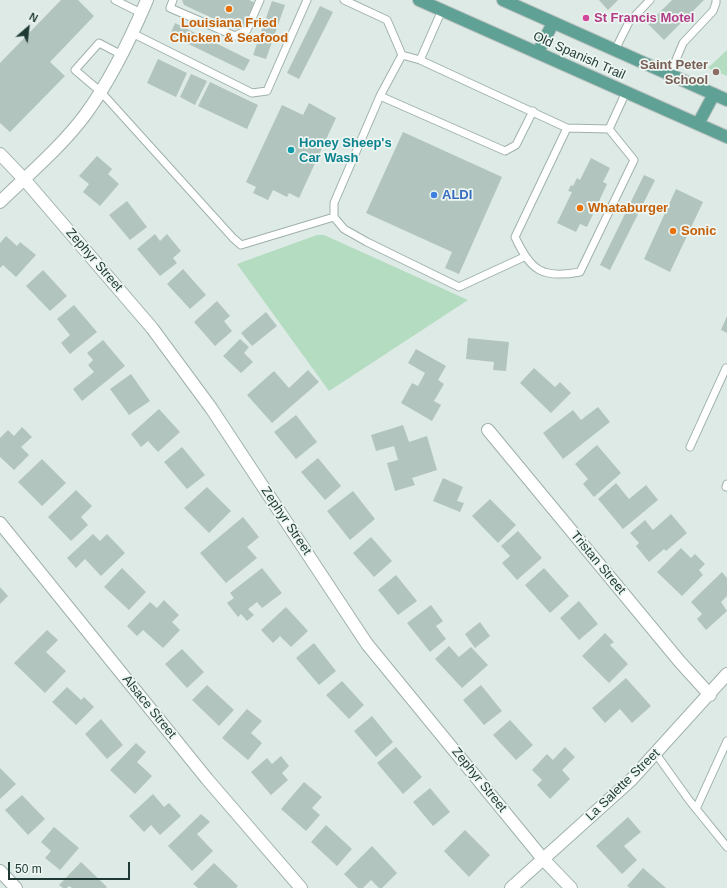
<!DOCTYPE html>
<style>
body{margin:0}
#map{position:relative;width:727px;height:888px;overflow:hidden;background:#ddeae5;font-family:Helvetica,sans-serif}
canvas{display:block}
.north{position:absolute;left:8px;top:8px;width:40px;height:40px;-webkit-text-stroke:3px #edf6f2;paint-order:stroke;rotate:28deg;font-size:11px;font-weight:700;line-height:16px;text-align:center;color:#1e3933}
.north::after{content:'';display:block;margin:auto;width:14px;height:18px;background:#1e3933;clip-path:polygon(50% 0,100% 100%,50% 72%,0 100%)}
.scale{position:absolute;left:8px;top:862px;width:122px;height:18px;box-sizing:border-box;border:2px solid #1e3933;border-top:0;padding-left:5px;font-size:12px;line-height:14px;white-space:nowrap;color:#1e3933;-webkit-text-stroke:3px #edf6f2;paint-order:stroke}
</style>
<div id="map">
<canvas width="727" height="888"></canvas>
<div class="north">N</div>
<div class="scale">50 m</div>
</div>
<script>
const ctx = document.querySelector('canvas').getContext('2d');
ctx.lineJoin = 'round';
function paint(path, color) {
  ctx.fillStyle = color;
  ctx.fill(path, 'evenodd');
}
function trace(path, color, width, dash) {
  ctx.strokeStyle = color;
  ctx.lineWidth = width;
  ctx.lineCap = dash ? 'butt' : 'round';
  ctx.setLineDash(dash || []);
  ctx.stroke(path);
}
function label(font, color, halo, rows, align = 'center') {
  ctx.font = font + ' Helvetica,sans-serif';
  ctx.lineWidth = 3.5;
  ctx.setLineDash([]);
  ctx.textBaseline = 'middle';
  ctx.strokeStyle = halo;
  ctx.fillStyle = color;
  for (const [text, x, y, turn = 0] of rows) {
    ctx.save();
    ctx.translate(x, y);
    ctx.rotate((+turn || 0) * Math.PI / 180);
    ctx.textAlign = isNaN(turn) ? turn : align;
    if (halo) ctx.strokeText(text, 0, 0);
    ctx.fillText(text, 0, 0);
    ctx.restore();
  }
}
paint(new Path2D(`
 M727,50V76L708,68Z
 M317,235H324L468,300L329,391L237,264Z`), '#b4dcc1');
paint(new Path2D(`
 M61,0H78L94,16L50,62L65,76L10,132L0,123V63Z
 M182,0H249L255,3L244,26L236,29L184,5Z
 M599,0H618L608,10Z
 M672,0H704L664,40L648,24Z
 M272,1L285,5L266,59L253,55Z
 M320,6L333,12L299,79L287,73Z
 M175,23L250,60L244,71L170,35Z
 M158,59L187,73L176,97L147,83Z
 M191,74L207,81L195,105L180,97Z
 M210,82L258,105L247,129L198,106Z
 M309,103L336,118L299,198L289,193L287,197L273,190L268,200L253,193L256,187L246,182L282,105L303,115Z
 M403,132L502,177L459,274L445,268L452,252L366,213Z
 M97,156L112,169L108,174L119,184L100,206L83,192L89,184L79,176Z
 M591,158L610,168L603,182L607,184L587,227L580,224L576,232L557,223L572,192L568,191L571,185L573,186L577,178L580,180Z
 M644,175L655,180L610,270L600,265Z
 M676,189L703,202L670,272L644,259Z
 M127,201L147,227L130,240L109,215Z
 M155,234L160,241L167,234L181,251L173,258L177,263L160,276L137,249Z
 M6,236L17,246L20,242L36,255L16,277L3,265L0,268V243Z
 M183,269L206,295L190,309L167,284Z
 M43,270L67,296L50,311L26,286Z
 M217,301L230,316L224,321L232,331L215,346L194,322Z
 M74,305L97,332L70,354L61,343L70,335L57,319Z
 M266,312L277,326L252,346L241,333Z
 M727,316V333L721,330Z
 M468,338L509,342L506,371L493,370L494,362L466,359Z
 M240,339L249,347L244,353L253,362L241,373L223,356Z
 M103,340L125,366L82,401L73,389L94,372L88,365L93,360L87,353Z
 M416,349L446,366L438,380L444,384L434,401L441,405L432,421L401,403L412,383L418,386L425,373L408,363Z
 M534,368L555,387L560,382L571,393L551,413L520,383Z
 M308,370L319,382L272,423L247,395L274,371L289,388Z
 M131,374L150,401L129,415L110,389Z
 M598,407L610,422L563,459L543,433L573,410L581,420Z
 M159,409L180,432L158,452L148,441L141,447L131,434Z
 M296,415L317,442L296,459L274,432Z
 M403,425L409,442L427,436L437,470L412,478L415,485L395,491L387,463L398,460L394,446L376,451L371,435Z
 M22,427L32,437L21,447L29,455L14,470L0,457V438L8,430L14,436Z
 M597,445L621,473L594,497L583,484L588,479L575,464Z
 M182,447L205,475L187,489L164,462Z
 M318,458L341,486L325,500L301,472Z
 M42,459L66,483L42,506L18,482Z
 M443,478L463,487L457,501L464,503L460,512L433,501Z
 M616,483L629,499L646,485L658,500L623,529L598,499Z
 M207,487L231,511L209,533L184,508Z
 M76,490L92,506L81,517L88,525L71,541L48,517Z
 M353,491L375,519L350,540L327,511Z
 M490,499L516,525L498,543L472,516Z
 M671,514L687,533L666,551L664,549L649,562L636,546L639,543L630,533L645,520L653,530Z
 M243,517L259,537L247,547L257,558L226,583L200,553Z
 M518,531L542,558L517,580L502,563L510,556L501,546Z
 M93,534L100,541L107,534L125,553L101,576L85,559L76,568L67,558Z
 M371,537L392,561L374,577L353,553Z
 M681,548L691,558L695,554L705,564L699,570L703,575L682,596L657,572Z
 M122,568L146,592L129,610L104,587Z
 M262,568L282,593L262,608L257,602L248,609L254,615L247,621L241,614L238,617L227,603L234,598L230,593Z
 M544,568L569,596L550,613L525,585Z
 M722,572L727,578V596L721,602L727,611L706,630L697,619L702,614L691,602Z
 M396,575L417,601L398,615L378,590Z
 M0,587L8,596L0,604Z
 M164,600L179,615L172,622L180,630L163,648L143,630L137,636L127,626L150,602L157,608Z
 M579,601L598,624L579,640L560,618Z
 M431,605L443,621L436,626L446,639L430,652L407,623Z
 M286,607L308,631L291,647L280,636L273,643L261,630Z
 M480,622L490,636L475,648L465,634Z
 M47,630L58,640L46,652L66,671L45,693L14,663Z
 M605,633L614,642L610,645L628,664L609,683L582,656Z
 M314,643L336,671L319,685L296,658Z
 M449,646L459,657L471,647L488,665L462,688L435,659Z
 M182,649L204,672L187,688L165,664Z
 M626,678L651,706L632,723L620,709L605,723L592,708Z
 M342,681L364,705L349,719L326,695Z
 M207,685L234,710L219,726L192,700Z
 M481,685L502,711L484,725L463,700Z
 M67,687L81,700L84,697L94,707L76,725L52,702Z
 M247,709L262,721L251,733L262,743L248,760L222,738Z
 M372,716L393,742L376,757L354,731Z
 M101,719L123,745L107,759L85,734Z
 M510,720L533,745L516,760L493,735Z
 M136,743L146,752L137,762L152,776L135,794L110,770Z
 M396,747L422,777L403,794L377,763Z
 M565,747L575,757L562,770L570,779L550,799L537,785L542,780L532,770L547,754L553,760Z
 M281,756L289,766L282,773L288,780L271,795L251,772L267,758L272,764Z
 M0,768L16,784L0,799Z
 M304,782L322,797L312,808L320,815L306,831L281,809Z
 M430,788L450,812L433,826L413,802Z
 M153,794L164,807L169,803L181,816L160,835L151,825L144,832L129,816Z
 M22,795L45,819L28,835L5,810Z
 M201,814L210,822L197,834L213,851L192,871L168,846Z
 M628,817L641,832L624,846L637,860L622,874L596,846Z
 M326,825L352,849L337,866L311,842Z
 M54,827L79,848L60,870L45,858L51,851L41,842Z
 M465,830L490,855L469,877L444,851Z
 M372,846L397,873L382,888H379L371,880L363,888H358L344,874Z
 M81,862L107,887L106,888H72L69,886L67,888H63L59,885Z
 M214,863L238,886L236,888H198L193,884Z
 M643,868L666,888H630L627,886Z`), '#b2c4be');
const service = new Path2D(`
 M115,0L141,13
 M173,0L170,8L235,36L247,30L260,0
 M344,0L387,20L402,55
 M132,33L252,93L267,91L307,0
 M615,50L629,22L650,0
 M122,55L99,43L75,70L101,92L233,238L241,245L334,217
 M420,60L442,10
 M670,74L683,43L713,11L716,3V0
 M380,96L505,151L516,145L533,111
 M609,129L567,128L515,237C531,271 542,279 580,272L634,160L609,129L626,92
 M524,257L459,287L367,242L344,229L334,217V203L380,96L402,55L420,60L567,128
 M690,447L726,368L727,369
 M726,487L727,484
 M656,754L689,800L727,847
 M696,809L727,741`);
const minor = new Path2D(`
 M0,154L24,179L152,328L211,408L367,644L543,859L571,888
 M488,430L680,662L710,695
 M0,523L207,779L301,888
 M0,871L16,888
 M511,888L631,780L727,674`);
const tertiary = new Path2D(`
 M0,202C29,174 61,147 85,115C111,80 130,40 147,0`);
const primary = new Path2D(`
 M419,0L727,137
 M503,0L727,100
 M538,52L553,23
 M698,124L714,94`);
trace(service, '#a0b1ac', 9);
trace(minor, '#a0b1ac', 14);
trace(tertiary, '#a0b1ac', 14);
trace(primary, '#bcc4c2', 14);
trace(service, '#fff', 7);
trace(minor, '#fff', 12);
trace(tertiary, '#fff', 12);
trace(primary, '#5fa194', 12);
for (const [x, y, r, color] of [
 [229,9,4,"#e8710a"],
 [586,18,4,"#d1479c"],
 [716,72,4,"#8d6e63"],
 [291,150,4,"#0f9aa8"],
 [434,195,4,"#3f7fe0"],
 [580,208,4,"#e8710a"],
 [673,231,4,"#e8710a"]
]) {
  const dot = new Path2D();
  dot.arc(x, y, r, 0, 2 * Math.PI);
  ctx.fillStyle = color;
  ctx.fill(dot);
  trace(dot, '#edf6f2', 1.5);
}
label('bold 13px', '#b23c85', '#edf6f2', [
 ["St Francis Motel",594,18]
], 'left');
label('bold 13px', '#c56008', '#edf6f2', [
 ["Louisiana Fried",229,23,"center"],
 ["Chicken & Seafood",229,38,"center"],
 ["Whataburger",588,208],
 ["Sonic",681,231]
], 'left');
label('13px', '#1e3933', '#edf6f2', [
 ["Old Spanish Trail",579,56,24],
 ["Zephyr Street",94,260,49],
 ["Zephyr Street",286,521,56],
 ["Tristan Street",598,563,50],
 ["Alsace Street",149,707,51],
 ["Zephyr Street",479,780,51],
 ["La Salette Street",623,785,-44]
]);
label('bold 13px', '#785e54', '#edf6f2', [
 ["Saint Peter",708,65],
 ["School",708,80]
], 'right');
label('bold 13px', '#0d838f', '#edf6f2', [
 ["Honey Sheep's",299,143],
 ["Car Wash",299,158]
], 'left');
label('bold 13px', '#366cbe', '#edf6f2', [
 ["ALDI",442,195]
], 'left');
</script>
